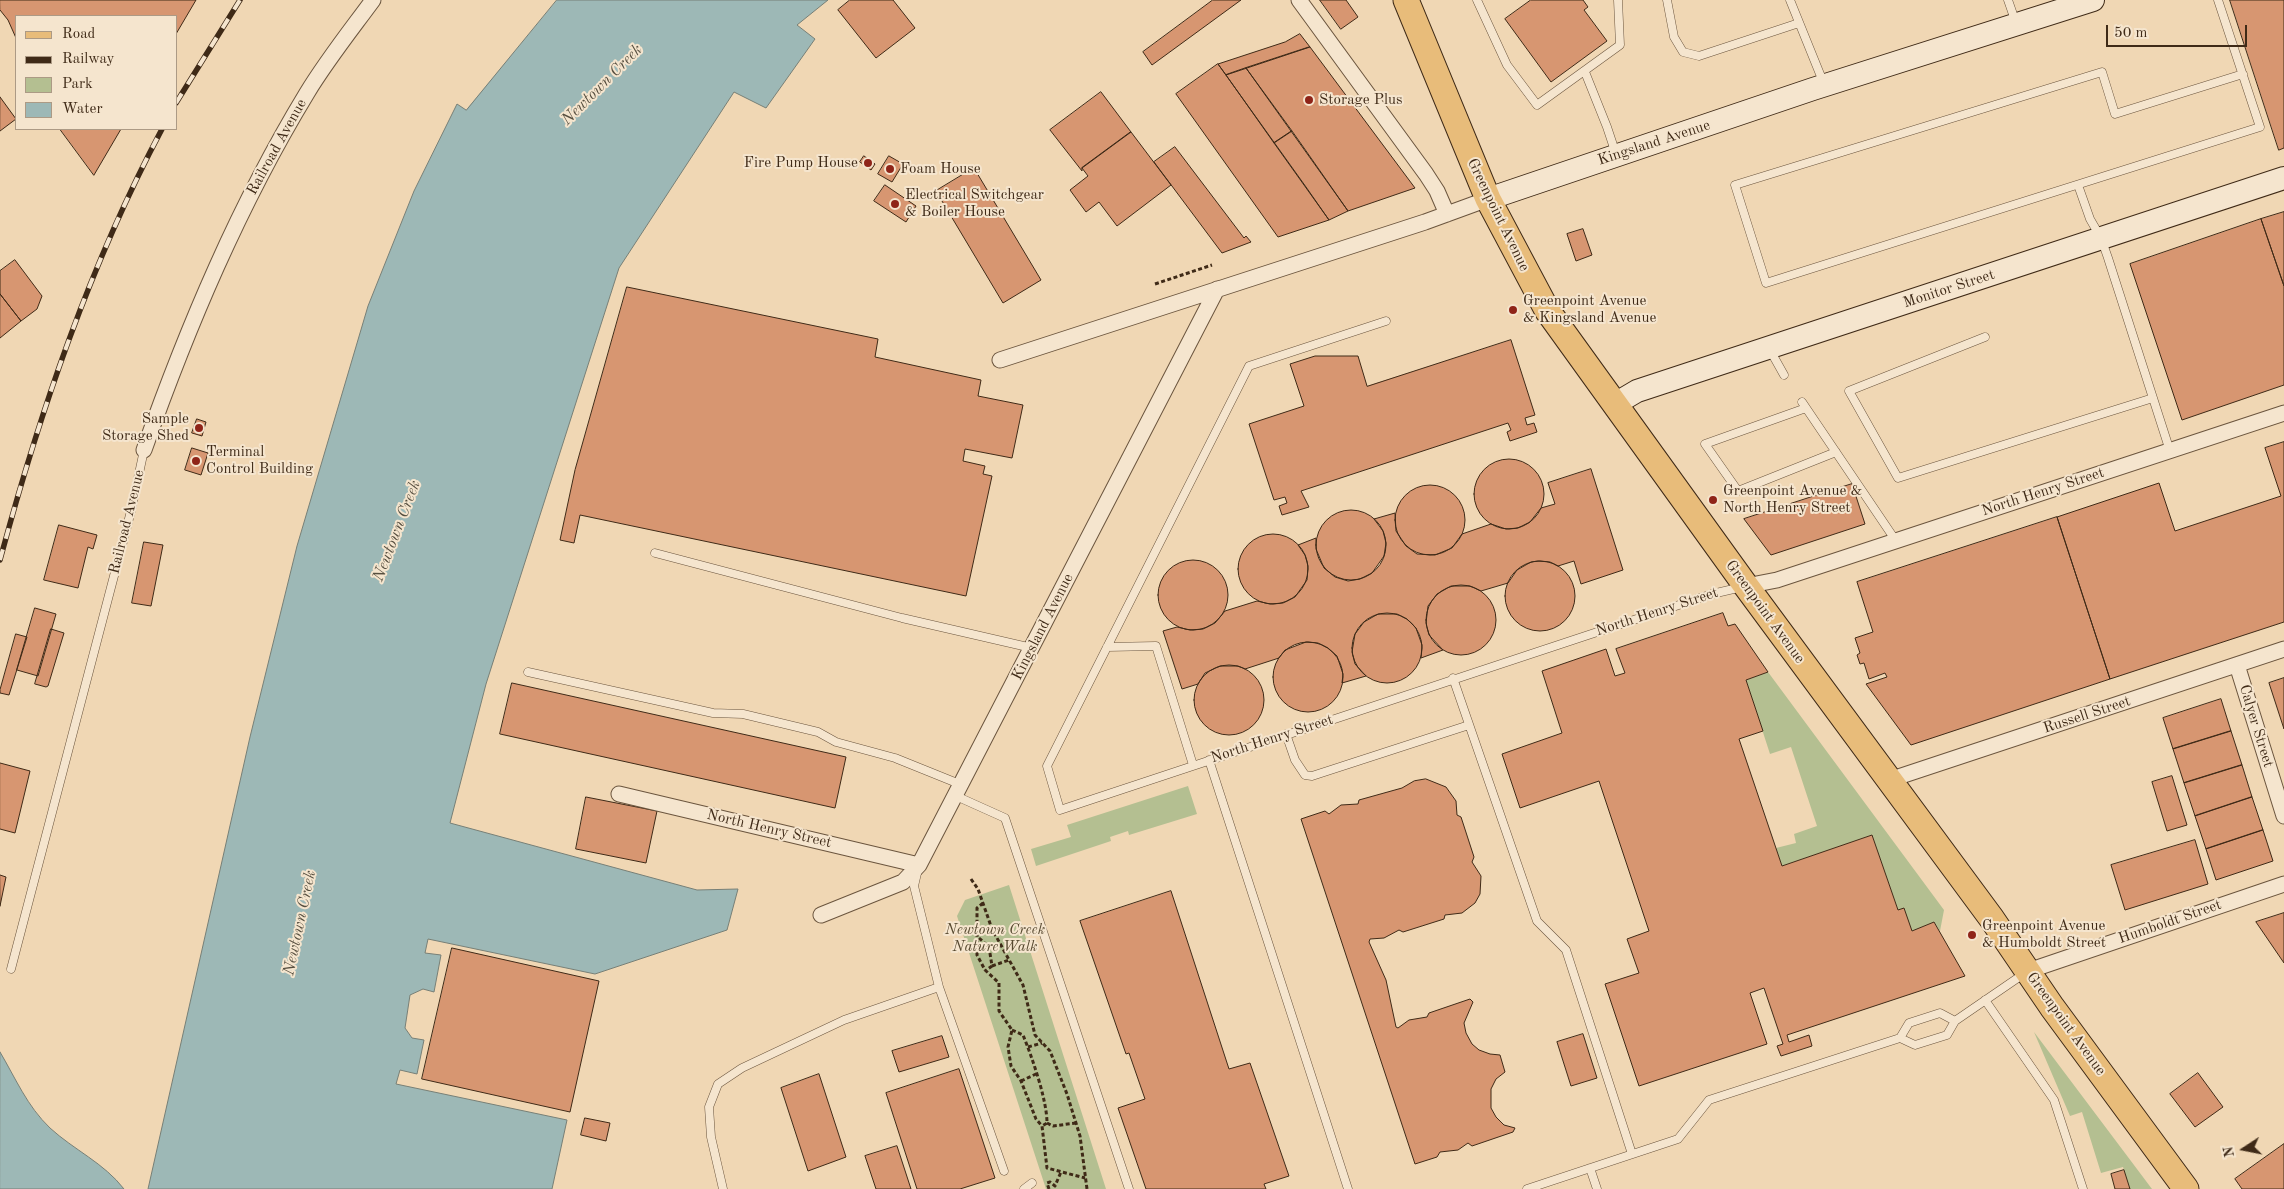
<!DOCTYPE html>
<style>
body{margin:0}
#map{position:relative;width:2284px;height:1189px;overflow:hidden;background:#f0d7b4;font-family:"Old Standard TT",serif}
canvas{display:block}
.legend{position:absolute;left:15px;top:15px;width:162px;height:115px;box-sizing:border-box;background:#f5e5ce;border:1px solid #ac9a85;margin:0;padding:6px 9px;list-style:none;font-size:15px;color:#3f2a17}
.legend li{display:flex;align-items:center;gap:10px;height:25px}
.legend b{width:25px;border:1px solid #ac9a85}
.north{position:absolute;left:2219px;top:1124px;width:50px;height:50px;-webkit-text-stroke:4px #f5e5ce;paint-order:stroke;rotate:259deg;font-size:14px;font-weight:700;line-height:20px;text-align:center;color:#3f2a17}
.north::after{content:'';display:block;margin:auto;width:18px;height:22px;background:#3f2a17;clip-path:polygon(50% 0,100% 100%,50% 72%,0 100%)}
.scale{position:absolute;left:2106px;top:25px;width:141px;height:22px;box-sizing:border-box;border:2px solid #3f2a17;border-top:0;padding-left:6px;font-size:15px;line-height:18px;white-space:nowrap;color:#3f2a17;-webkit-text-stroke:4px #f5e5ce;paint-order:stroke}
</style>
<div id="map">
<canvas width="2284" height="1189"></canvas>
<ul class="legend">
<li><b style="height:6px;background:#e8bc7a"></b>Road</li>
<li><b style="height:6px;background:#3f2a17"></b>Railway</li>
<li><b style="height:14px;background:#b4bf91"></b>Park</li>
<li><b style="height:14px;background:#9db8b6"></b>Water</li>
</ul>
<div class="north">N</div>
<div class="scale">50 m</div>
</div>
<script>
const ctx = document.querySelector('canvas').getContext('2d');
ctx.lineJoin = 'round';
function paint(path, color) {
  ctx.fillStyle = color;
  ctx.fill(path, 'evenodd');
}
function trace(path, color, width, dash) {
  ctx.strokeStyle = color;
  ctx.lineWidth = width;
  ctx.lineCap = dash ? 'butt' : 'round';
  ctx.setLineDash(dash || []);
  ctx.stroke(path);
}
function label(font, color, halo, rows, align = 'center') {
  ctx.font = font + ' "Old Standard TT",serif';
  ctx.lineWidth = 4;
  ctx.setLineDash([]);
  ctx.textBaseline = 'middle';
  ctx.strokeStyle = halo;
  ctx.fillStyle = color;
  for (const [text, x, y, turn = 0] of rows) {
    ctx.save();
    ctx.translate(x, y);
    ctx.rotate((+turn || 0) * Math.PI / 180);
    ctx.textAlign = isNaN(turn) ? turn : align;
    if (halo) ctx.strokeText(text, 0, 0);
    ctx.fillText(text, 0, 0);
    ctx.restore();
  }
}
paint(new Path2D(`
 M1768,672L1944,910L1940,931L1934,922L1912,931L1898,910L1872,835L1782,866L1776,848L1796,843L1794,834L1817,826L1791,747L1770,754L1746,680Z
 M1188,786L1197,814L1129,835L1128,831L1110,837L1111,841L1036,866L1031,849L1071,837L1067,825Z
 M1009,885L1106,1189H1046L957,916L965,900Z
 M2034,1032L2152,1189H2130L2123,1167L2101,1173L2082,1112L2070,1116Z`), '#b4bf91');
const water = new Path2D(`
 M557,0H828L797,25L815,39L766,108L734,92L619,268L486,684L450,823L697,890L738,889L727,930L595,974L428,939L425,953L441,955L434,992L423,989L410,995L405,1028L412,1038L424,1040L417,1074L400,1070L396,1084L567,1120L552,1189H148L250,737L297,546L368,306L414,191L457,104L466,110Z
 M0,1052C16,1079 27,1106 50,1128C74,1150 104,1163 124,1189H0Z`);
paint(water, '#9db8b6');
trace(water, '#777f76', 1);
const building = new Path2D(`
 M0,0H196L176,34V16H16V38L8,20L0,10Z
 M850,0H893L915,28L876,58L838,10Z
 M1213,0H1241L1152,65L1143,52Z
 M1320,0H1346L1358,17L1341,29Z
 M1531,0H1583L1588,7L1584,10L1607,41L1551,82L1505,19Z
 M2230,0H2284V148L2279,150Z
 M1300,34L1310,47L1226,75L1218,64L1285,42Z
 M1310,47L1377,137L1415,188L1348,211L1246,68Z
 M1218,64L1306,187L1329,220L1278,237L1176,94Z
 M1246,68L1292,131L1274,143L1226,75Z
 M1101,92L1131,132L1082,168V171L1050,130Z
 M0,97L16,119L0,131Z
 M60,129H121L94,175Z
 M1292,131L1304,148L1348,211L1329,220L1274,143Z
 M1131,132L1171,185L1117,226L1099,202L1086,212L1070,190L1088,176L1082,168Z
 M1175,147L1244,238L1246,236L1251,242L1222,253L1154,162Z
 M864,156L875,164L871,170L860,162Z
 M889,156L903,164L892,182L878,174Z
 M974,168L1041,280L1003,303L936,191Z
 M885,185L916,206L906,222L874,201Z
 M2284,212V286L2261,219Z
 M2261,219L2284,286V385L2182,420L2130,264Z
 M1583,229L1592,255L1576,261L1567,234Z
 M15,260L42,296L37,309L21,321L0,294V271Z
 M627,287L878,339L875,357L981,380L978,396L1023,405L1012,458L965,449L963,461L985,466L983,474L992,476L966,596L580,515L574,543L560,540L575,470Z
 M0,294L21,321L0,338Z
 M1511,340L1535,415L1525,418L1527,425L1534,423L1537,432L1510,441L1507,432L1511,430L1508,423L1301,491L1309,507L1282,515L1279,506L1287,503L1285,497L1274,500L1249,424L1304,406L1290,364L1315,356H1358L1367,386Z
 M197,419L206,422L202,436L192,433Z
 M2284,442V622L2110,679L2057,517L2159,483L2175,531L2281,496L2265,448Z
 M192,448L208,453L201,475L185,470Z
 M1474 494a35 35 0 1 1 70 0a35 35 0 1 1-70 0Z
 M1591,469L1623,570L1581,584L1574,561L1558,566L1550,562L1538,561L1531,562L1517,570L1508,583L1481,591L1470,586H1451L1437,594L1428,606L1426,623L1429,635L1443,650L1421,658L1422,645L1416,628L1407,619L1397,614H1378L1364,622L1355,634L1352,652L1355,664L1366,676L1342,683L1343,674L1337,656L1328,648L1318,643L1306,642L1285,650L1279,658L1245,669L1238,666H1220L1205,673L1198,684L1182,689L1163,631L1177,627L1190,630L1203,629L1215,623L1225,611L1257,601L1270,604L1283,603L1295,597L1307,580L1308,566L1305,555L1298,545L1316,538V549L1324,568L1335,577L1348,581L1360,579L1372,573L1384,556L1386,543L1383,531L1374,519L1395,513L1396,531L1406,546L1417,554L1435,555L1452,548L1462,534L1491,524L1506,529L1518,528L1530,522L1541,508L1555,504L1548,483Z
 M1852,484L1865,524L1771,555L1744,519Z
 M1395 520a35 35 0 1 1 70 0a35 35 0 1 1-70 0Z
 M1316 545a35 35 0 1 1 70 0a35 35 0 1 1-70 0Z
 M2057,517L2110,679L1911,745L1866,684L1887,677L1885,673L1869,679L1864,663L1860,664L1857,655L1860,653L1855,638L1873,632L1857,582Z
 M59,525L97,535L93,549L88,547L78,588L44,580Z
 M1238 569a35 35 0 1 1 70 0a35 35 0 1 1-70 0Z
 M144,542L163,545L151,606L132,603Z
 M1158 595a35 35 0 1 1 70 0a35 35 0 1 1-70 0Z
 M1505 596a35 35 0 1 1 70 0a35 35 0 1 1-70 0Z
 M1426 620a35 35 0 1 1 70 0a35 35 0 1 1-70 0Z
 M35,608L56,614L38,676L17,670Z
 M1723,613L1728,626L1735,624L1768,672L1746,680L1763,731L1739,739L1782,866L1872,835L1898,910L1904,908L1912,931L1934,922L1965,976L1787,1035L1789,1042L1809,1035L1812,1046L1781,1056L1777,1046L1783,1044L1764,988L1750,993L1767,1044L1639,1086L1605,984L1639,973L1627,939L1649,931L1599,781L1520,808L1502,754L1562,733L1542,671L1606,649L1615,676L1625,673L1616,649Z
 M1352 648a35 35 0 1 1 70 0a35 35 0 1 1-70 0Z
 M51,629L64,633L48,686L46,687L35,684Z
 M16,634L27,637L9,695L0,693V690Z
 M1273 677a35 35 0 1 1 70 0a35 35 0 1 1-70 0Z
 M1194 700a35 35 0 1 1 70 0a35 35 0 1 1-70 0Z
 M2284,678V729L2269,683Z
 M512,683L846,757L835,808L500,734Z
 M2221,699L2231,731L2173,749L2163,718Z
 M2231,731L2242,765L2184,783L2173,749Z
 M0,763L30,771L15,833L0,829Z
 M2242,765L2252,797L2195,816L2184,783Z
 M2172,776L2187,825L2167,831L2152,782Z
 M1426,779L1446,787L1456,801L1457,815L1461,817L1474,857L1472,862L1481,876L1480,894L1475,903L1462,913L1445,915L1444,919L1403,932L1399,930L1384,938L1370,939L1369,942L1386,980L1396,1027L1398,1028L1409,1020L1427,1017L1429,1013L1470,999L1473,1002L1464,1023L1466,1033L1472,1044L1479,1050L1490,1054L1500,1055L1505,1072L1496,1079L1491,1089V1108L1496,1117L1504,1125L1515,1128L1513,1132L1472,1146L1468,1143L1458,1150L1440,1152L1437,1157L1415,1164L1301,819L1325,811L1329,814L1341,805L1358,804L1359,800L1402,788L1414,781Z
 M586,797L657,811L646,863L576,849Z
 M2252,797L2263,830L2206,849L2195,816Z
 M2263,830L2273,861L2216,880L2206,849Z
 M2195,840L2208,884L2125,910L2111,865Z
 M0,875L6,877L0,906Z
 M1171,891L1229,1069L1250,1063L1289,1176L1264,1184L1266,1189H1146L1118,1108L1145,1099L1129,1053L1126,1054L1080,921Z
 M2284,913V963L2256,922Z
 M452,948L599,981L570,1112L422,1079Z
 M1583,1034L1597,1078L1571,1086L1557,1042Z
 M942,1036L949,1057L899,1072L892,1051Z
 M959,1069L995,1178L960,1189H917L886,1093Z
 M2198,1073L2223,1107L2195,1127L2170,1094Z
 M819,1074L846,1157L808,1171L781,1088Z
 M585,1118L610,1123L606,1141L581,1135Z
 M2284,1144V1189H2242L2235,1179Z
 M897,1146L911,1189H876L865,1156Z
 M2124,1170L2130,1189H2115L2111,1174Z`);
paint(building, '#d79671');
trace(building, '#3f2a17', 1);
const lane = new Path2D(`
 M1477,0L1507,65L1537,105L1620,45L1618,0
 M1667,0L1674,37L1683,52L1699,56L1799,23
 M1790,0L1824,84
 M2008,0L2016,23
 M2218,0L2260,127L1766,283L1735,185L2102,72L2115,114L2243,74
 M1585,72L1607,127L1616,154
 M2078,185L2090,219L2101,238L2108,258L2170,451
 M1386,321L1249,366L1047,766L1060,810L1712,594L1742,587
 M1985,337L1849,391L1898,478L2153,398
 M1770,350L1784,375
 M1802,402L1896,541
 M1806,408L1705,444L1738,491L1836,452
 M655,553L902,618L1032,648
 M1107,647L1156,646L1193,765
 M528,672L713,713L743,714L818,732L836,742L895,758L962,785
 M1453,678L1537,921L1566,950L1632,1154
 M1286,734L1295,760L1305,775L1312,776L1469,725
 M1209,760L1348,1189
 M956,796L1005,818L1129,1189
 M11,969L131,511L144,450
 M939,987L1004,1171
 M1985,1000L2054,1100L2083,1189
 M1900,1038L1915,1045L1947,1035L1955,1021L2025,973
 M1590,1168L1597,1189
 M723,1189L711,1137L709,1107L718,1084L742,1068L844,1020L939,987L914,886L918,869
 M1024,1189L1032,1183
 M1527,1189L1678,1139L1709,1100L1900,1038L1909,1023L1940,1013L1955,1021`);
const street = new Path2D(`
 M1299,0L1426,174L1437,191L1447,214
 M1000,360L1425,222L1488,199
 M144,450C188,326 239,205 307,93C327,60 351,30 373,0
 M1746,586L1777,580L2284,413
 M2237,665L2284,816
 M1889,780L2284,649
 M619,794L919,865
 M821,915L903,882L919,865L1217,289
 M2028,971L2284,884`);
const secondary = new Path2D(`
 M1488,199L1813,89L2093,0
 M1615,404L1637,391L2284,178`);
const primary = new Path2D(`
 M1406,0L1488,199L1547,310L1746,586L1992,919L2052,1007L2186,1189`);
trace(lane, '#6b553e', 9);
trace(street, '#6b553e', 17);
trace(secondary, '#3f2a17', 24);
trace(primary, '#3f2a17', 27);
trace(new Path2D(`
 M1155,284L1212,265
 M971,879L978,889L992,929L1023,985L1035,1035L1050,1051L1067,1094L1080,1136L1087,1189
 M983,903L977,908V955L985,970L999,983V1011L1012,1030L1008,1047L1011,1066L1021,1081L1036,1119L1042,1126L1047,1168L1085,1178
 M979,938L989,947L992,966L985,971
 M992,966L1009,960
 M1012,1030L1023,1035C1032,1057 1047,1100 1047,1123L1042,1126
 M1028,1047L1042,1043
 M1021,1081L1036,1074
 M1047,1123L1053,1126L1076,1123
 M1049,1189L1047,1183L1050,1182L1055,1186L1061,1172`), '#3f2a17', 3, [4, 2.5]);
trace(lane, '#f5e5ce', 8);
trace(street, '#f5e5ce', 15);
trace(secondary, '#f5e5ce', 22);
trace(primary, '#e8bc7a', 25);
const rail = new Path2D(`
 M176,103L240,0
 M0,560C40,411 90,265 162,129`);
trace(rail, '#3f2a17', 5.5);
trace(rail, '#f5e5ce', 4, [11]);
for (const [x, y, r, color] of [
 [1309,100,5,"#8f2418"],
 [868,163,5,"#8f2418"],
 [890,169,5,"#8f2418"],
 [895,204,5,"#8f2418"],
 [1513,310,5,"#8f2418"],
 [199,428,5,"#8f2418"],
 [196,461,5,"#8f2418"],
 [1713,500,5,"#8f2418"],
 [1972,935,5,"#8f2418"]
]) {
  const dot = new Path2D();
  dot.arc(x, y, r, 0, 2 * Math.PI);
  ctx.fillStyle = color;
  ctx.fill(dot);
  trace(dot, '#f5e5ce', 2);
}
label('15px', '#3f2a17', '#f5e5ce', [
 ["Storage Plus",1319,100],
 ["Fire Pump House",858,163,"right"],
 ["Foam House",900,169],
 ["Electrical Switchgear",905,195],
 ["& Boiler House",905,212],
 ["Greenpoint Avenue",1523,301],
 ["& Kingsland Avenue",1523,318],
 ["Sample",189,419,"right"],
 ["Storage Shed",189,436,"right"],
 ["Terminal",206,452],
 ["Control Building",206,469],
 ["Greenpoint Avenue &",1723,491],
 ["North Henry Street",1723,508],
 ["Greenpoint Avenue",1982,926],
 ["& Humboldt Street",1982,943]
], 'left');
label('15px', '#3f2a17', '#f5e5ce', [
 ["Kingsland Avenue",1654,143,-18],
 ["Railroad Avenue",277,147,-61],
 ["Greenpoint Avenue",1498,215,64],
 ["Monitor Street",1949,289,-18],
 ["North Henry Street",2043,492,-18],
 ["Railroad Avenue",127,522,-76],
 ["North Henry Street",1657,612,-18],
 ["Greenpoint Avenue",1765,612,54],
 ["Kingsland Avenue",1043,627,-63],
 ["Russell Street",2087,715,-18],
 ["Calyer Street",2256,726,73],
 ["North Henry Street",1272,739,-18],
 ["North Henry Street",769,829,13],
 ["Humboldt Street",2170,922,-19],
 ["Greenpoint Avenue",2066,1024,54]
]);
label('italic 15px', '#56482f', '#f5e5ce', [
 ["Newtown Creek",995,930],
 ["Nature Walk",995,947]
]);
label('italic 16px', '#564e3f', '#f5e5ce', [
 ["Newtown Creek",602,85,-45],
 ["Newtown Creek",397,531,-69],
 ["Newtown Creek",300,923,-78]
]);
</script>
